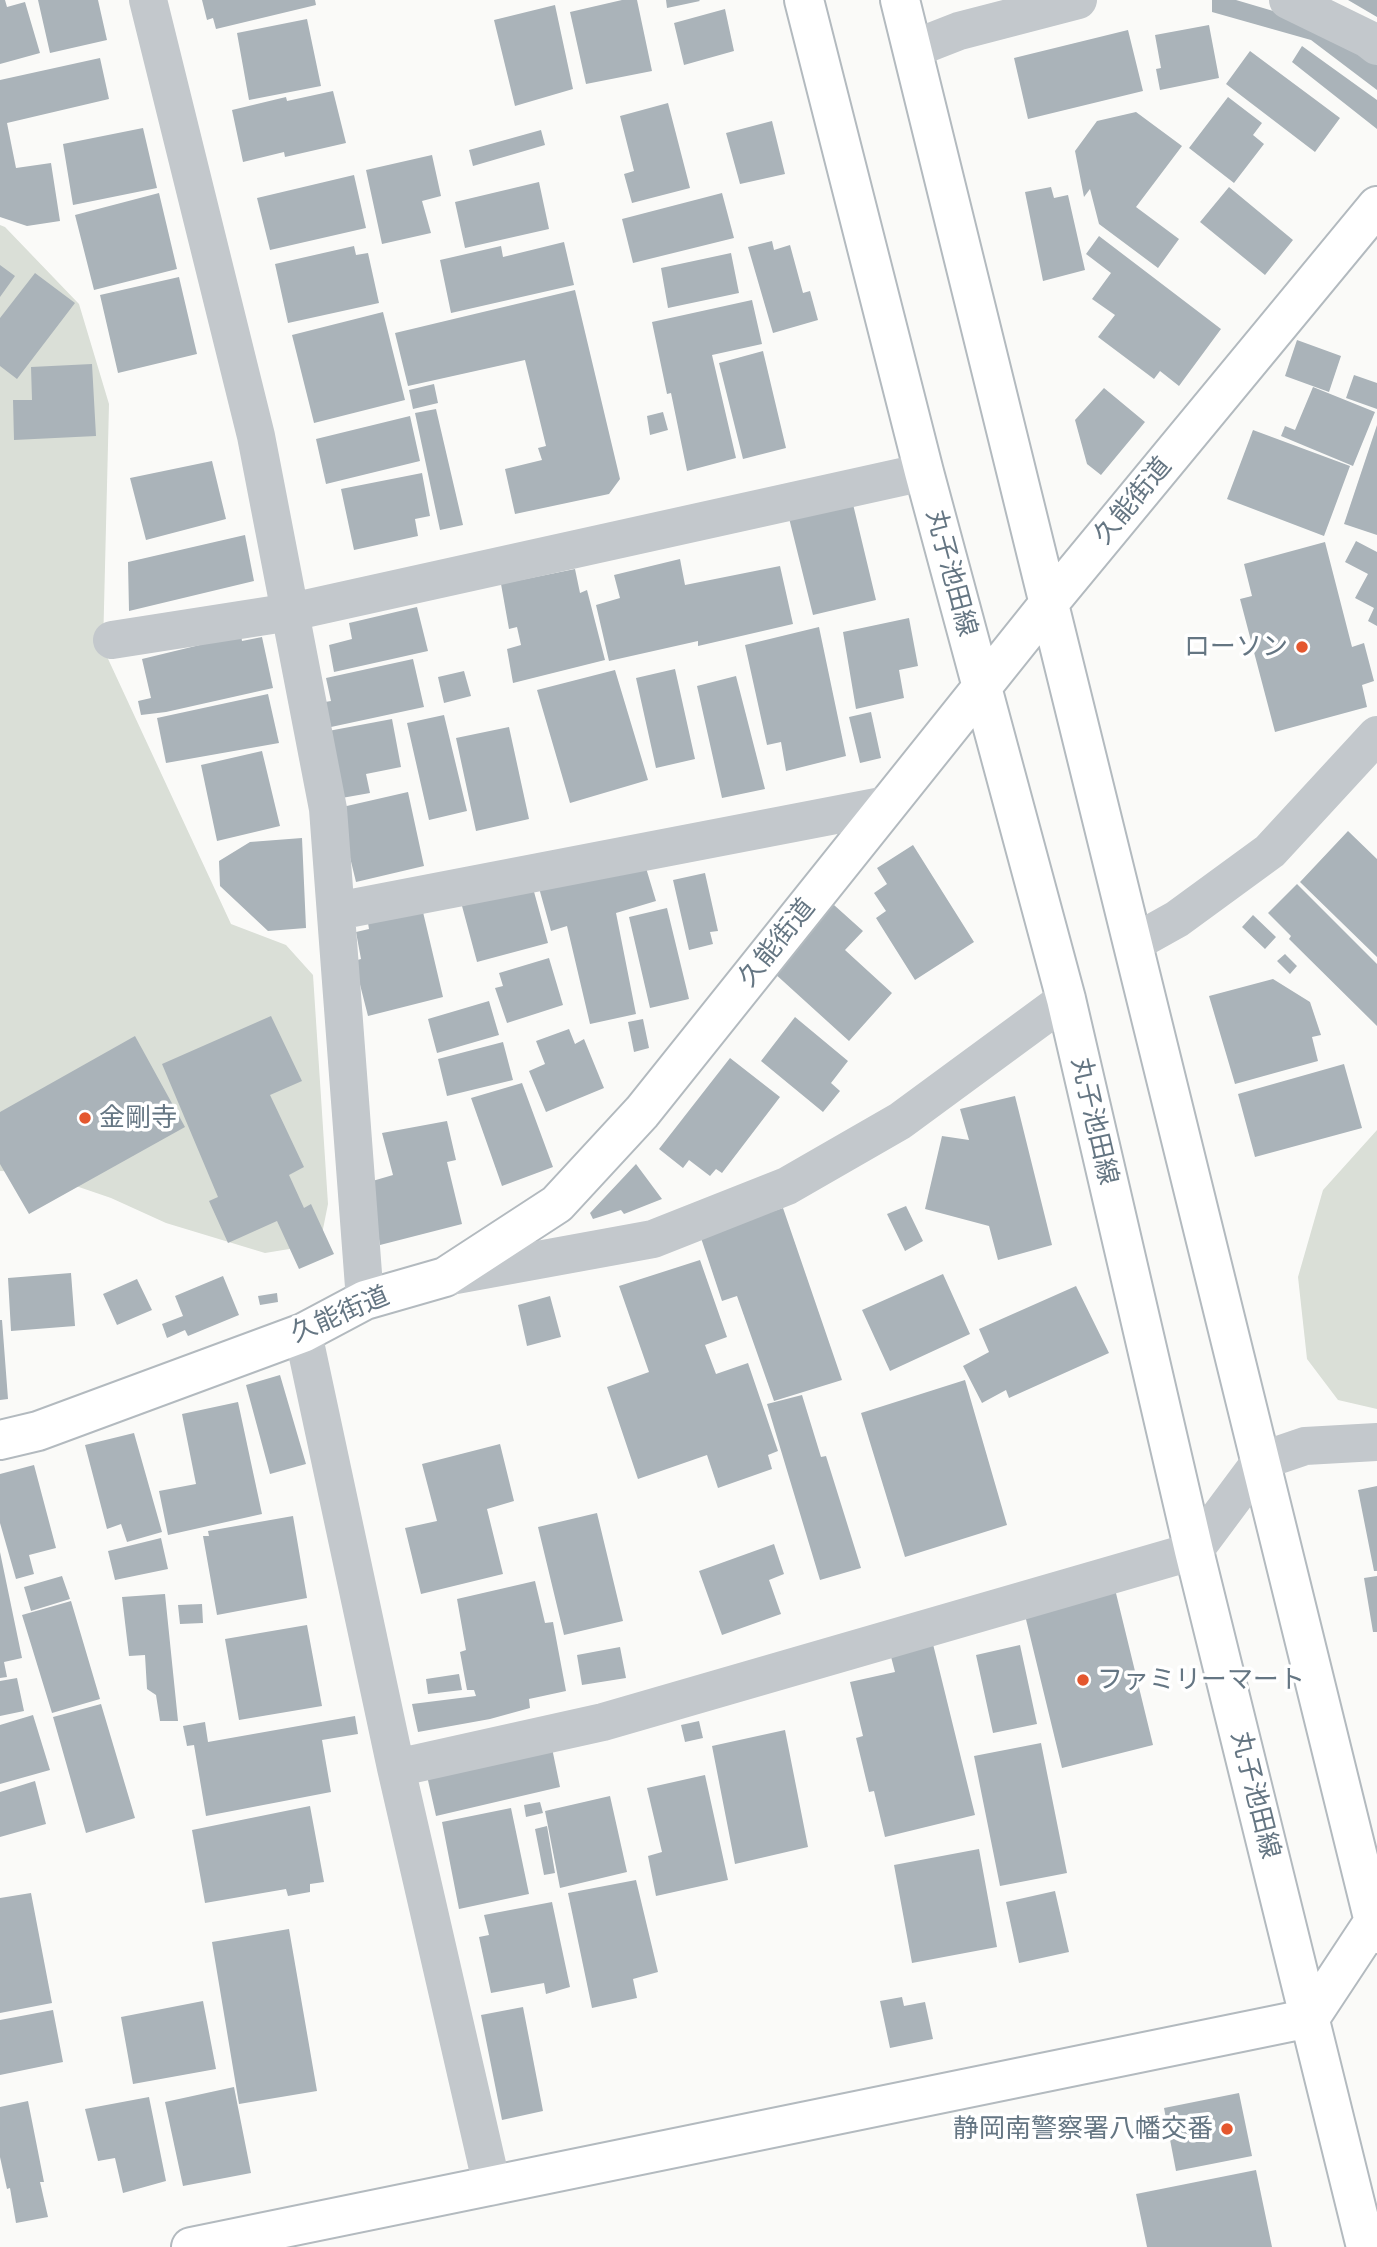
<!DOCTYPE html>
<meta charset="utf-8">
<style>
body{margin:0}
canvas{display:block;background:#fafaf8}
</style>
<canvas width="1377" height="2247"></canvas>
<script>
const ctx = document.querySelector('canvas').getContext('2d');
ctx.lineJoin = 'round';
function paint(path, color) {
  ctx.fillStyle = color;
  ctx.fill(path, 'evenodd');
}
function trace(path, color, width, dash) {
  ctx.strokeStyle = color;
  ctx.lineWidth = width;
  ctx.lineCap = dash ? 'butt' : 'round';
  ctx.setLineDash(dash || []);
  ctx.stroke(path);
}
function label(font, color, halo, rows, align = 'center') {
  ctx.font = font + ' Cabin,"Noto Sans JP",sans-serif';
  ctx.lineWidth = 7;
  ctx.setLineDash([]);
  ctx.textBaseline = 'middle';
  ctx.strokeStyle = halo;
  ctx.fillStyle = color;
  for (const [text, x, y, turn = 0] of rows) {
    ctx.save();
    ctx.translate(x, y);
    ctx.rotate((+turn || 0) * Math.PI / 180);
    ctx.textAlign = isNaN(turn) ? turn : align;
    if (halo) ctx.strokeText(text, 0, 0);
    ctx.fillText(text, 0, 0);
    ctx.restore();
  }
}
paint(new Path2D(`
 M0,225L5,227L79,304L109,404L103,648L231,924L286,945L313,975L328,1204L320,1244L265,1253L166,1223L111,1198L35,1172L0,1171Z
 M1377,1130V1409L1338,1400L1307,1359L1298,1277L1323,1190Z`), '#dadfd7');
paint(new Path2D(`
 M0,0H5L7,7L25,2L40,53L0,64Z
 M38,0H98L107,40L50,53Z
 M202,0H315L316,5L216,29L213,18L207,20Z
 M622,0H637L652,71L586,84L570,12Z
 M666,0H699L700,1L667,8Z
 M1212,0H1236L1324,26L1377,65V90L1311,40L1212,12Z
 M1348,0H1377V17Z
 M555,5L573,89L515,106L494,20Z
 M725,9L734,51L684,65L674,23Z
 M307,19L321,86L249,100L237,33Z
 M1209,25L1219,78L1160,90L1156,69L1161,68L1155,35Z
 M1128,30L1143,91L1028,119L1014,58Z
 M1302,46L1377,100V129L1292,62Z
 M1250,51L1340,118L1315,152L1226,84Z
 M100,58L109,99L7,123L16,168L51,163L60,221L27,226L0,217V80Z
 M333,91L346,143L285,157L284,152L243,162L232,110L286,97L287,101Z
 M1228,97L1262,123L1253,135L1264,144L1234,183L1189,148Z
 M668,103L690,188L632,203L624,174L634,171L620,116Z
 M1136,112L1182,146L1136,207L1179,239L1158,268L1099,224L1090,189L1084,197L1075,151L1097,121Z
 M772,121L785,174L740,184L726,133Z
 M143,128L157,188L73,205L63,144Z
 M541,130L545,145L473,166L469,150Z
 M432,155L441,196L422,201L431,233L382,244L366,170Z
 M354,175L366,228L270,250L257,198Z
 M539,182L549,229L465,248L455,202Z
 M1051,187L1054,198L1068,195L1085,270L1043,281L1025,192Z
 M1229,187L1293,240L1265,275L1200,222Z
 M159,193L177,269L94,290L75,215Z
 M722,193L734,238L633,263L622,219Z
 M1099,236L1221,329L1179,386L1160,371L1154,379L1098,337L1115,315L1092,299L1111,273L1086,254Z
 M772,241L774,250L790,245L803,293L810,291L818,320L773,333L748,247Z
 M564,242L574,285L451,313L440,260L501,246L503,257Z
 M354,246L356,255L368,253L379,303L288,323L275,264Z
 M731,253L739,293L668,308L661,268Z
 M0,265L15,276L0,297Z
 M35,273L75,303L17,379L0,366V318Z
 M179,277L197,354L118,373L100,295Z
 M575,290L620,479L609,494L515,514L505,469L542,460L538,448L546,446L525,360L408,386L395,333Z
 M752,300L762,344L712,355L736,458L687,471L671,393L667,394L652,322Z
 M383,312L405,400L314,423L292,335Z
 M1297,340L1341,356L1329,392L1285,376Z
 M763,351L786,448L743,459L719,363Z
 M92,364L96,436L14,440L13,400H32L31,367Z
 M1354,375L1377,383V409L1346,398Z
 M434,384L438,403L413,409L409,390Z
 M1313,387L1375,412L1353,466L1281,436L1285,426L1295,430Z
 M1104,388L1145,422L1101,475L1087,464L1075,420Z
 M436,409L463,525L440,530L415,413Z
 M663,412L668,430L650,435L647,416Z
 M410,416L420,461L326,484L316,439Z
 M1377,425V535L1344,524Z
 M1253,430L1350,466L1324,536L1227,499Z
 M212,461L226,519L146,540L130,478Z
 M422,473L430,516L415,519L418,536L354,550L341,489Z
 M852,500L876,600L813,615L788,514Z
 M245,535L254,581L129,611L128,562Z
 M1356,541L1377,552V626L1368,621L1374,608L1355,598L1368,574L1345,562Z
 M1325,542L1352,647L1364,643L1374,681L1362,685L1367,707L1275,732L1240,599L1252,596L1244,564Z
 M680,559L685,585L780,566L793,624L698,646V641L609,661L596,605L620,598L614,575Z
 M575,569L580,593L587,590L605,660L513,683L507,649L521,645L517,627L509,629L501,584Z
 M417,607L428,651L334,672L329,645L352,639L349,623Z
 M909,618L918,666L899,670L904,698L856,709L843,632Z
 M819,627L846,756L786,771L781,742L767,745L745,645Z
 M241,635L242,641L262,637L273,688L166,712L141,715L138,701L151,698L142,659Z
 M413,659L424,707L331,727L325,702L331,701L326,678Z
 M675,669L695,759L656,768L636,678Z
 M615,670L648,780L570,803L537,690Z
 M464,671L471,696L444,703L438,677Z
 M736,676L765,789L722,798L697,686Z
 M268,694L279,743L166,763L157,718Z
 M871,712L881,758L860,763L849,717Z
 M444,715L467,811L429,820L407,723Z
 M392,719L401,767L366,774L370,793L336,799L323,732Z
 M509,727L529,819L476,831L456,738Z
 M262,751L280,826L217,841L201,765Z
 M408,792L424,866L356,882L338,808Z
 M1348,831L1377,859V957L1300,882Z
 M302,838L306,928L268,931L220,886L219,861L250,842Z
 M913,845L974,942L915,980L876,918L886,911L874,893L887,884L877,868Z
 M643,858L656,901L616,913L636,1014L590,1024L567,926L551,931L539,888Z
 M705,873L718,931L710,932L713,944L689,950L673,880Z
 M1297,884L1377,964V1026L1289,939L1291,936L1268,913Z
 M533,888L548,943L477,962L462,906Z
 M834,905L863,931L845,950L892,993L849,1041L773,972Z
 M667,908L689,999L650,1008L629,917Z
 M423,912L443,997L368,1016L354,961L361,959L356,932L369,929L368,923Z
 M1253,915L1276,937L1265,949L1242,927Z
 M1285,954L1297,966L1290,974L1277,961Z
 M549,958L563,1005L507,1023L495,988L503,986L499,973Z
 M1273,979L1310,1002L1321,1035L1312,1037L1318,1061L1235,1084L1209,996Z
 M489,1001L499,1035L437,1053L428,1019Z
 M271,1016L302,1081L270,1095L304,1167L289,1175L304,1208L311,1204L334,1254L299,1269L277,1221L228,1243L209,1201L218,1197L162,1064Z
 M795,1017L848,1061L831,1083L840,1091L823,1112L761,1061Z
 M643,1019L649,1048L634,1052L628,1022Z
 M569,1029L575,1044L584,1039L604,1088L546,1112L529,1071L545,1064L536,1041Z
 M135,1036L185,1127L29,1214L0,1164V1112Z
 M503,1042L513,1080L447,1096L438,1059Z
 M730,1058L780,1097L722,1173L716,1169L710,1176L689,1160L683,1168L659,1149Z
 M1344,1064L1362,1128L1255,1157L1238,1094Z
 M522,1083L553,1167L502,1186L471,1098Z
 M1015,1096L1052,1245L998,1260L989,1226L925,1209L942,1136L969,1140L960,1109Z
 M447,1121L456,1160L447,1162L462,1224L380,1245L369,1182L393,1175L382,1133Z
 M636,1164L662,1199L624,1214L621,1210L593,1219L590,1213Z
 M906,1206L923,1241L905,1251L887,1214Z
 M783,1208L842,1380L774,1401L737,1296L722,1301L700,1235Z
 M700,1260L727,1337L705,1345L716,1374L748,1363L778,1451L768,1455L772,1469L718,1488L707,1455L638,1479L607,1387L649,1372L619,1286Z
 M71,1273L75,1326L11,1331L8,1278Z
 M943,1274L970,1334L890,1371L862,1310Z
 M223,1276L239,1315L188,1336L185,1330L167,1338L162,1324L183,1316L175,1296Z
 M137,1279L152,1310L117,1325L103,1294Z
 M1076,1286L1109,1353L1009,1398L1006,1390L982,1403L963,1366L989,1352L979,1329Z
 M277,1293L278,1302L260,1305L258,1296Z
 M550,1296L561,1337L527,1346L518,1305Z
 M0,1320H2L8,1399L0,1400Z
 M280,1375L306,1464L270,1474L246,1385Z
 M965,1380L1007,1525L905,1557L861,1413Z
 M802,1395L821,1457L826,1456L861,1568L820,1580L767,1404Z
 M238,1402L262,1514L168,1535L159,1491L196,1484L182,1414Z
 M134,1433L162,1532L127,1542L121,1524L107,1529L85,1445Z
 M500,1444L514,1501L487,1509L503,1574L421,1594L405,1528L437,1521L422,1464Z
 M34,1465L56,1548L29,1555L34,1574L16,1579L0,1523V1474Z
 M1377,1486V1571H1374L1358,1490Z
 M597,1513L623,1621L564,1635L538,1527Z
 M293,1516L307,1598L217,1615L203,1536H209L208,1531Z
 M161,1538L168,1569L115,1580L108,1551Z
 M774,1544L784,1574L769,1580L781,1614L722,1635L699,1571Z
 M0,1552L22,1658L4,1662L7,1677L0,1678Z
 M62,1576L70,1599L31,1611L24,1587Z
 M1377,1576V1632H1373L1364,1578Z
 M535,1581L545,1623L553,1622L566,1691L529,1699L530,1708L490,1719L418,1732L412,1704L476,1696L474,1690H467L460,1652L466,1650L457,1599Z
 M1114,1585L1153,1745L1062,1768L1023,1607Z
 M165,1594L178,1721H160L156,1695L147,1689L145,1655L129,1656L122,1597Z
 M71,1601L100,1699L52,1713L22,1615Z
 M202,1604L203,1623L180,1624L178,1605Z
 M307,1625L322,1706L239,1720L225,1639Z
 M932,1640L975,1815L885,1837L874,1791L869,1792L856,1738L863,1736L850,1682L895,1672L889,1649Z
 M1020,1645L1037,1724L993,1733L976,1655Z
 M620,1647L626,1678L582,1685L577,1655Z
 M459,1674L462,1690L428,1694L426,1679Z
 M17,1678L24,1711L0,1716V1681Z
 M101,1704L135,1818L86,1833L53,1717Z
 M33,1715L50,1770L0,1784V1725Z
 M355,1716L358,1734L322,1740L331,1792L206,1816L194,1745L187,1746L183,1726L205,1722L208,1742Z
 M699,1721L703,1738L685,1742L681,1725Z
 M785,1730L808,1847L735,1864L712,1746Z
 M1041,1743L1067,1873L1000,1886L974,1756Z
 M552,1748L560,1787L436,1816L427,1776Z
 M705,1775L728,1880L656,1896L648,1856L662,1852L647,1788Z
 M35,1781L46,1824L0,1837V1792Z
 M610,1796L627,1872L560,1888L545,1811Z
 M540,1802L543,1813L526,1817L524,1805Z
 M310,1806L324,1882L310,1884V1892L288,1896L286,1889L205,1903L192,1830Z
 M511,1808L529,1894L459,1909L442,1822Z
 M547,1826L555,1873L544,1875L535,1829Z
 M979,1849L997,1947L912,1963L894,1865Z
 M636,1880L658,1972L633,1979L637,1998L592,2008L568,1893Z
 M1055,1891L1069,1952L1019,1963L1006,1902Z
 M31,1893L52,2003L0,2013V1898Z
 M552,1902L570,1987L546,1994L544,1983L491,1993L479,1937L489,1935L484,1915Z
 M289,1929L317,2091L239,2104L212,1942Z
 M902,1997L904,2006L925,2002L933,2039L890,2048L880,2001Z
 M203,2001L216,2069L133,2084L121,2017Z
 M523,2007L543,2111L502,2120L481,2015Z
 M53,2010L63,2062L0,2075V2020Z
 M234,2087L251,2173L183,2186L165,2102Z
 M1239,2093L1252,2156L1176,2171L1164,2108Z
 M149,2097L166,2181L123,2193L115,2158L98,2161L85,2109Z
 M28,2101L44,2182H40L48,2217L16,2223L10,2188L7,2189L0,2157V2107Z
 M1256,2170L1272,2247H1147L1136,2194Z`), '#aab3b9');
const secondary = new Path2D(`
 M804,0L924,472L1066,999L1194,1551L1366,2247
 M900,0L1377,1934
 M0,1440L38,1431L303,1333L365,1300L445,1277L557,1204L642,1112L1050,602L1377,206
 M191,2247L1310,2018L1374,1921`);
trace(secondary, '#b3babf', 42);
trace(new Path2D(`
 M148,0L256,436L328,809L365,1300
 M1288,0L1368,39L1377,46
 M913,49L959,31L1078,0
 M112,640L291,612L924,472
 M337,911L887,805
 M1134,943L1177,919L1270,851L1377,735
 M445,1277L653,1239L787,1186L900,1121L1066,999
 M303,1333L396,1768L492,2186
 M396,1768L603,1722L1194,1551L1261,1461L1305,1446L1377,1442`), '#c3c8cc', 38);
trace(secondary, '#fff', 38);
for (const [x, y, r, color] of [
 [1302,647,7,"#e4572e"],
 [85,1118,7,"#e4572e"],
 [1083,1680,7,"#e4572e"],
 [1227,2129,7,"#e4572e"]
]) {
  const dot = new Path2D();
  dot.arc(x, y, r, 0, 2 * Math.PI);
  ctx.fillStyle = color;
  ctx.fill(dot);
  trace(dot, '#fff', 2.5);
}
label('26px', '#657683', '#fff', [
 ["久能街道",1133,501,-50],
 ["丸子池田線",951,573,75],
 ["久能街道",777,943,-51],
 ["丸子池田線",1094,1121,77],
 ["久能街道",340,1315,-23],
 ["丸子池田線",1255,1795,76]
]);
label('26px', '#657683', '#fff', [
 ["ローソン",1288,647],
 ["金剛寺",99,1118,"left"],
 ["ファミリーマート",1097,1680,"left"],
 ["静岡南警察署八幡交番",1213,2129]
], 'right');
</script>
